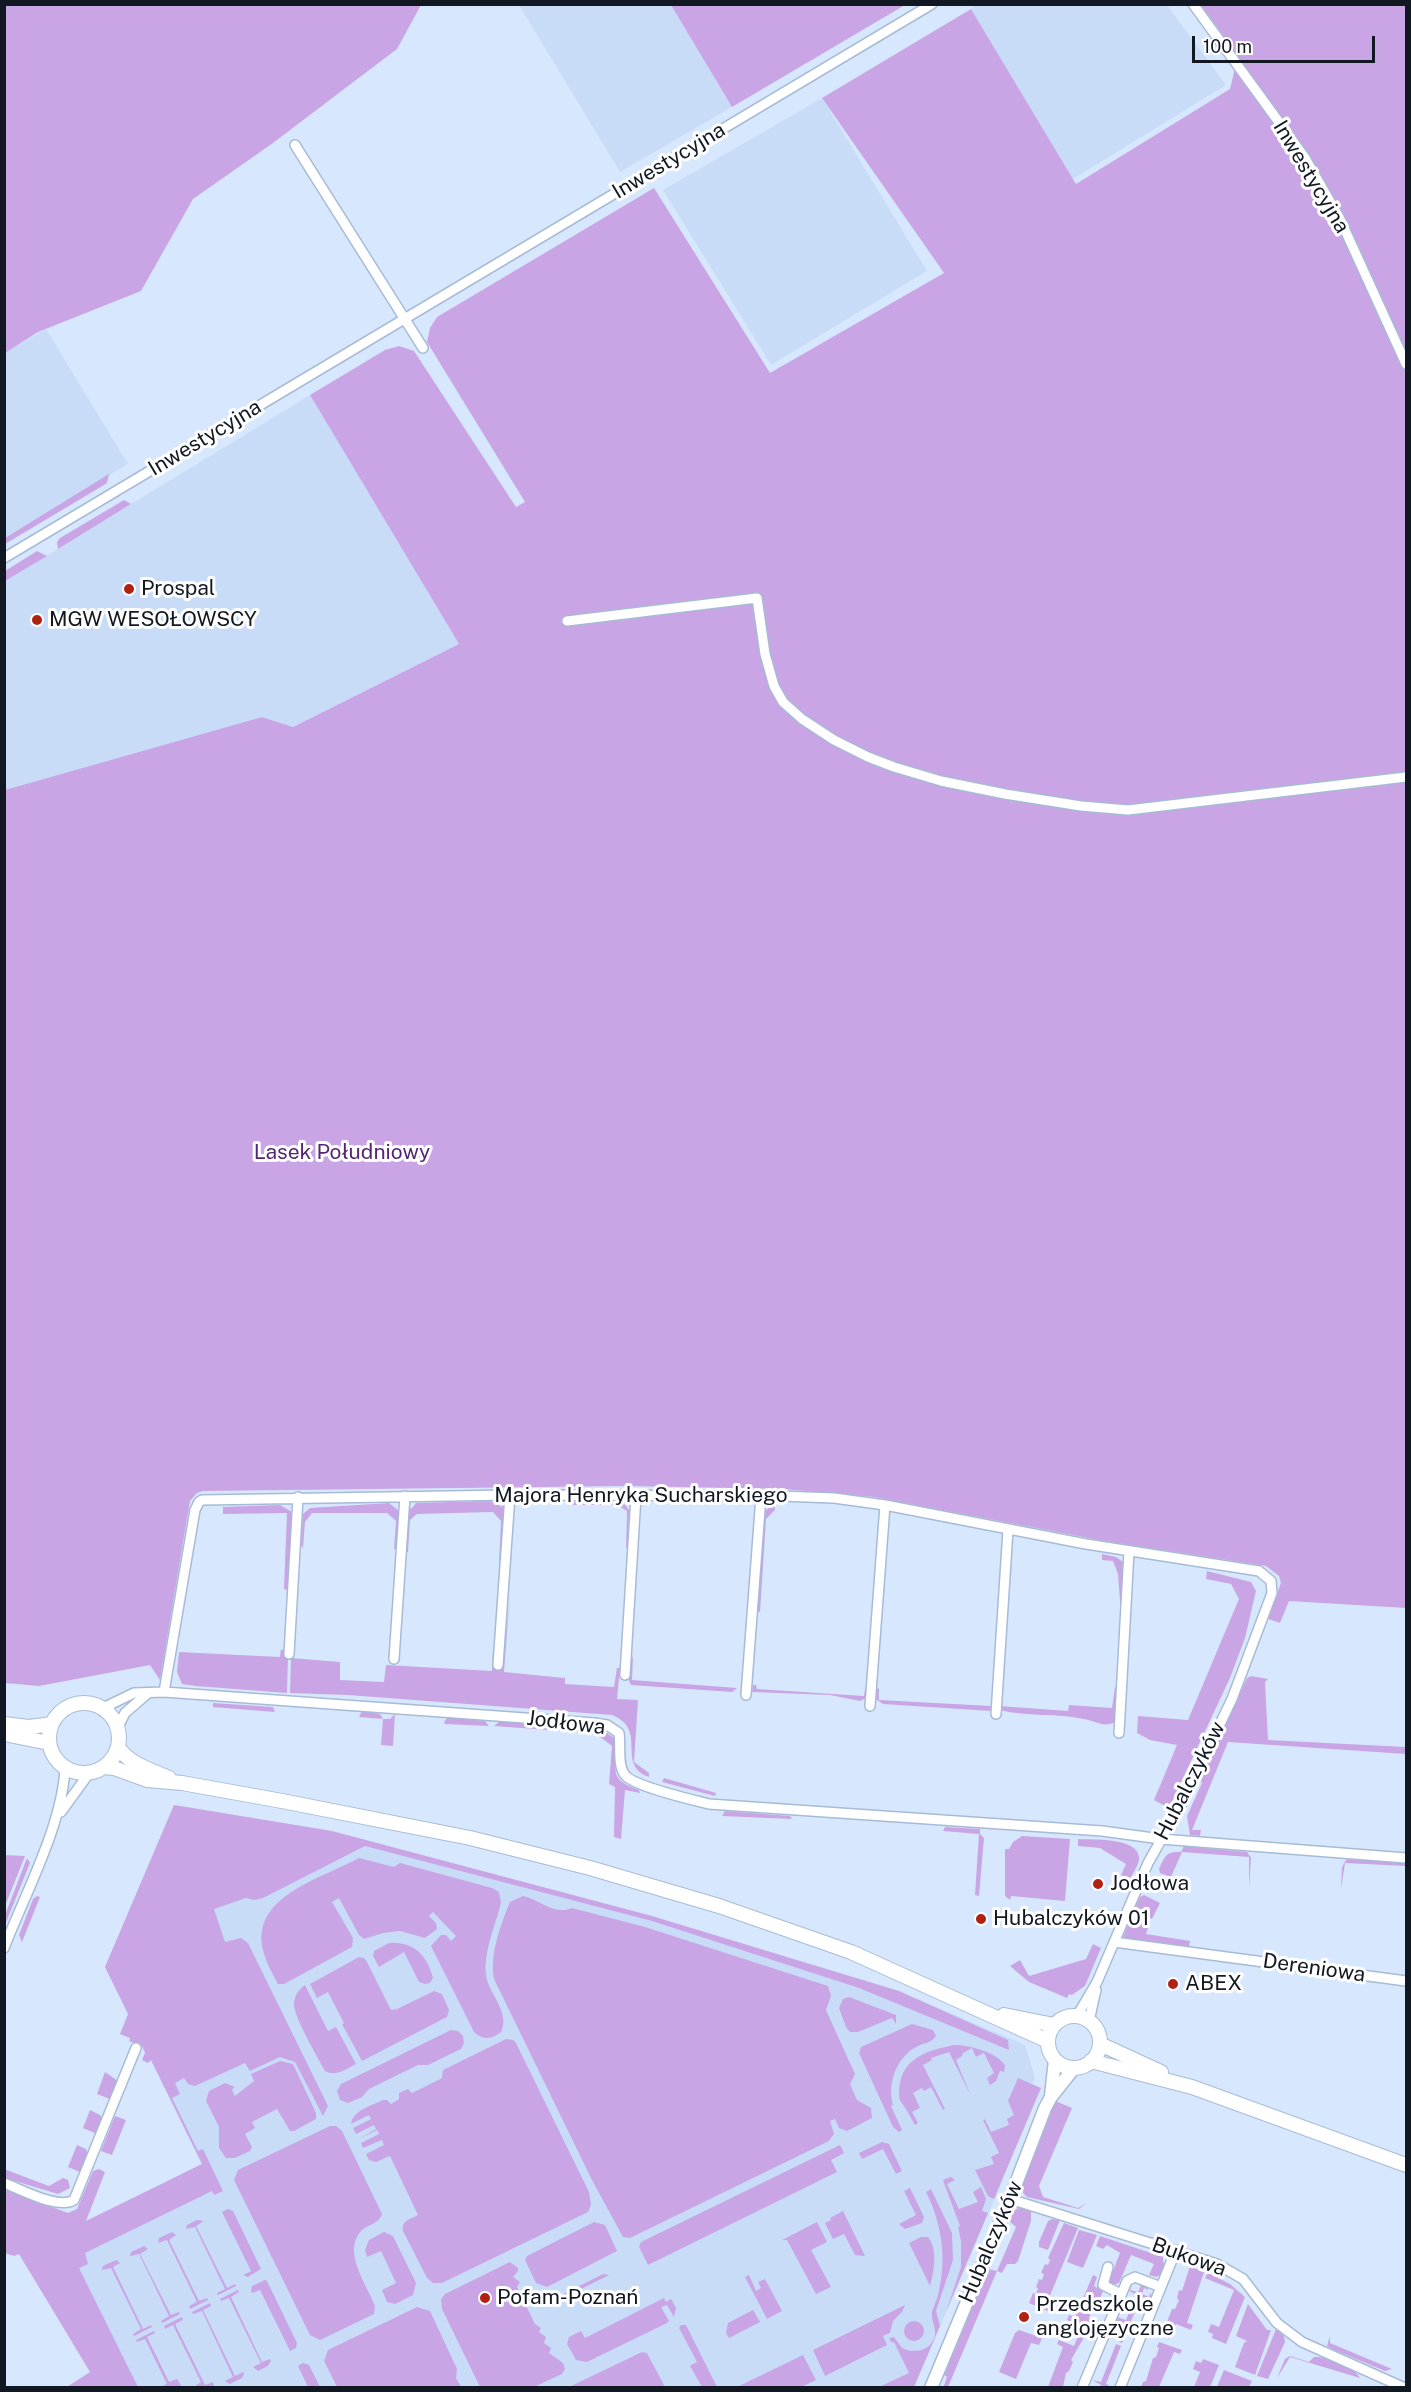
<!DOCTYPE html>
<meta charset="utf-8">
<style>
body{margin:0}
#map{position:relative;width:1411px;height:2392px;overflow:hidden;background:#d7e8fe;font-family:"Public Sans",sans-serif}
canvas{display:block}
.frame{position:absolute;inset:0;border:6px solid #111822;pointer-events:none}
.scale{position:absolute;left:1192px;top:36px;width:183px;height:27px;box-sizing:border-box;border:3px solid #111822;border-top:0;padding-left:8px;font-size:18px;line-height:21px;white-space:nowrap;color:#111822;-webkit-text-stroke:4px #fff;paint-order:stroke}
</style>
<div id="map">
<canvas width="1411" height="2392"></canvas>
<div class="frame"></div>
<div class="scale">100 m</div>
</div>
<script>
const ctx = document.querySelector('canvas').getContext('2d');
ctx.lineJoin = 'round';
function paint(path, color) {
  ctx.fillStyle = color;
  ctx.fill(path, 'evenodd');
}
function trace(path, color, width, dash) {
  ctx.strokeStyle = color;
  ctx.lineWidth = width;
  ctx.lineCap = dash ? 'butt' : 'round';
  ctx.setLineDash(dash || []);
  ctx.stroke(path);
}
function label(font, color, halo, rows, align = 'center') {
  ctx.font = font + ' "Public Sans",sans-serif';
  ctx.lineWidth = 6;
  ctx.setLineDash([]);
  ctx.textBaseline = 'middle';
  ctx.strokeStyle = halo;
  ctx.fillStyle = color;
  for (const [text, x, y, turn = 0] of rows) {
    ctx.save();
    ctx.translate(x, y);
    ctx.rotate((+turn || 0) * Math.PI / 180);
    ctx.textAlign = isNaN(turn) ? turn : align;
    if (halo) ctx.strokeText(text, 0, 0);
    ctx.fillText(text, 0, 0);
    ctx.restore();
  }
}
paint(new Path2D(`
 M978,4L1167,5L1226,85L1073,179L971,9Z
 M519,5H671L732,107L620,172Z
 M822,98L927,271L771,365L663,190Z
 M46,329L128,464L5,538V353Z
 M310,395L459,644L293,727L262,717L5,790V581Z
 M174,1805L332,1831L823,1968L899,1991L1025,2045L1035,2077L992,2179L1001,2184L914,2387H100L19,2254L202,2164L105,1967Z`), '#c8dcf8');
paint(new Path2D(`
 M5,4H421V5L397,49L273,143L193,199L141,291L38,332L5,353Z
 M671,5H905L732,107Z
 M1201,5H1406V1608L1289,1601L1280,1623L1268,1619L1281,1583L1279,1576L1266,1566L1104,1541L874,1497L783,1489L626,1486L203,1491L197,1493L190,1501L160,1680L150,1665L39,1686L5,1683V790L262,717L293,727L459,644L310,395L385,350L399,346L414,351L516,507L525,502L427,342L430,328L437,317L654,188L770,373L944,273L822,98L971,9L1076,184L1230,89L1238,56Z
 M109,474L107,483L104,485L5,544V538Z
 M124,500L131,504L58,549L57,542L60,538Z
 M37,551L47,556L5,581V571Z
 M489,1501L498,1503L501,1507L504,1505L502,1561L499,1562L501,1521L493,1512L417,1514L410,1520L408,1552H406L409,1509L412,1508L416,1503Z
 M575,1501L623,1502L629,1510L628,1547L626,1548L627,1511L617,1505H573Z
 M389,1503L398,1510V1549H394L396,1521L387,1513H312L305,1522L303,1548L301,1546L303,1514L310,1508Z
 M775,1503V1510L766,1519L760,1612L757,1611L764,1509L767,1510L770,1504Z
 M280,1505L292,1512L288,1590L284,1589L287,1513L223,1514V1507Z
 M1102,1554L1116,1557L1123,1562L1121,1614L1118,1574L1113,1561L1102,1560Z
 M1207,1571L1251,1582L1256,1591L1245,1638L1230,1678L1169,1808L1154,1800L1177,1745L1150,1740L1137,1733L1138,1716L1188,1720L1239,1599L1231,1584L1206,1579Z
 M510,1596L504,1672L565,1678V1684L614,1687L617,1668H620L617,1699L638,1700L634,1762L649,1773V1777C615,1765 649,1730 612,1715L348,1695L290,1693L291,1658L340,1662V1680L384,1682L386,1665L492,1671L493,1649V1665L503,1666Z
 M281,1649L284,1651V1657L288,1658L287,1693L196,1686L182,1684L177,1672L179,1652L280,1657Z
 M633,1657L632,1680L737,1688L736,1689L732,1692L631,1685L629,1681L630,1658Z
 M1251,1676L1268,1679L1265,1682L1268,1740L1406,1747V1754L1228,1742L1192,1830H1201L1200,1836L1190,1835L1187,1816L1202,1783L1200,1779L1247,1678Z
 M753,1685H756L757,1689L864,1696L865,1689H868L866,1698L860,1701L830,1695L752,1692Z
 M1115,1687L1117,1689L1116,1722C1103,1728 1096,1721 1084,1719C1057,1713 1027,1717 1000,1710L999,1706L1068,1711L1069,1705L1112,1708Z
 M879,1688V1700L991,1706V1711L883,1704L876,1699L877,1689Z
 M213,1703L273,1707L275,1712L213,1707Z
 M362,1711L380,1714L383,1719H390L395,1714L393,1746L381,1745L383,1719L359,1717Z
 M448,1717L485,1721L489,1726L445,1724L444,1722Z
 M500,1721L546,1725L548,1730L494,1726Z
 M562,1726L604,1731L614,1738C622,1767 602,1777 639,1790L640,1793L625,1790L621,1839L614,1837L615,1787L609,1784L612,1746L595,1733L558,1731Z
 M664,1778L716,1793L715,1796L662,1782Z
 M174,1805L332,1831L652,1916L899,1991L1008,2040L1009,2050L859,1988L652,1921L365,1846L263,1898L254,1900L246,1898L214,1909L225,1942L241,1938L248,1943L328,2106L323,2116L295,2062L280,2057L250,2071L245,2063L195,2086L188,2084L184,2078L175,2083L180,2094L172,2098L198,2151L203,2149L223,2191L214,2195L212,2191L85,2253L88,2264L79,2268L138,2387H67L90,2372L19,2254L14,2256L5,2253L4,2189L68,2213L77,2209L93,2171L99,2169L105,2172L86,2221L202,2164L151,2060L148,2063L142,2060L145,2053L142,2046L129,2041L130,2038L120,2034L128,2014L105,1967Z
 M725,1811L790,1816L792,1819L722,1816Z
 M945,1827L980,1829V1834L984,1838L979,1896L975,1895L979,1834L943,1831Z
 M1022,1836L1070,1839L1065,1901L1011,1896L1010,1900L1005,1896V1849H1009L1013,1842Z
 M1078,1839C1093,1840 1137,1837 1139,1857C1140,1863 1133,1873 1130,1879L1121,1875L1126,1864L1100,1848L1078,1846Z
 M1184,1846L1247,1852L1251,1858L1249,1889V1857L1182,1852L1171,1877L1160,1873L1159,1869C1165,1856 1166,1851 1181,1852Z
 M4,1855L25,1856L5,1906H4Z
 M27,1858L30,1863L5,1925V1915Z
 M359,1858L394,1867L400,1863L492,1888L499,1892L501,1902C496,1926 481,1955 487,1980C492,1996 510,2015 501,2032C492,2039 483,2041 474,2032L431,1946L441,1935H446L451,1941L456,1936L433,1912L429,1916L436,1923L437,1929L425,1938L400,1931L383,1933L364,1939L359,1935L339,1898L332,1902L353,1938L352,1947L284,1984H278C272,1973 266,1962 263,1950C250,1896 323,1878 359,1858Z
 M1350,1859L1406,1863V1866L1345,1863L1341,1889L1342,1867L1346,1860Z
 M1144,1895L1160,1903L1152,1919L1138,1911L1136,1905L1140,1897Z
 M37,1896L40,1897L22,1942L19,1935L33,1899Z
 M523,1896C539,1899 554,1916 572,1908L645,1927L828,1986L831,1996L826,2010L855,2074L850,2084L857,2100L871,2108L872,2118L847,2131L839,2128L835,2119L830,2121L834,2134L829,2141L630,2238L623,2237L592,2180L494,1979C489,1956 501,1924 510,1902Z
 M1134,1918L1149,1925L1146,1934L1190,1941L1189,1947C1178,1945 1128,1941 1123,1937L1130,1920Z
 M389,1943C413,1941 427,1955 433,1978L430,1983L425,1984L419,1982L404,1952L379,1967L373,1956L374,1951Z
 M1093,1944L1101,1948L1085,1986L1072,1995L1069,1994L1067,1998L1029,1982L1010,1966L1020,1960L1029,1976L1086,1959Z
 M359,1957L364,1958L367,1962L391,2010L397,2009L434,1991L442,1994L449,2010L447,2017L362,2061L342,2024L344,2023L328,1992L317,1998L310,1984Z
 M305,1985L328,2031L336,2027L356,2064C346,2069 336,2077 325,2071C318,2058 295,2019 294,2005C294,1996 298,1990 305,1985Z
 M849,1997L896,2015V2024L892,2018L858,2032H850L846,2027L839,2008L843,1999Z
 M912,2024L933,2030L936,2036C932,2043 923,2043 916,2047C896,2058 887,2084 893,2105L891,2106L902,2130L899,2132L893,2127L859,2053L861,2047Z
 M451,2030L458,2031L463,2036L464,2043L461,2049L428,2065H418L369,2089L362,2097L348,2103L340,2100L337,2091L341,2084Z
 M506,2039L513,2040L516,2043L589,2192L591,2205L588,2212L442,2283H433L427,2278L403,2231C401,2220 411,2219 418,2215L390,2156L376,2162L369,2160L366,2154L384,2145L382,2140L363,2148L361,2143L379,2134L377,2130L359,2139L376,2129L374,2125L356,2134L353,2128L371,2119L369,2115L351,2124C353,2110 371,2106 383,2100H387L391,2104L399,2099V2093L408,2089L412,2093L442,2078L443,2070Z
 M954,2045C969,2045 996,2052 1005,2065L1004,2072L1000,2071L996,2081L990,2085L987,2078L994,2073L984,2053L976,2057L972,2048L963,2053L962,2056L956,2060L971,2096L949,2052L931,2058L932,2060L923,2065L945,2109L943,2110L931,2087L924,2091L922,2088L913,2093L920,2108L912,2112L918,2123L915,2125C910,2116 905,2107 901,2102C898,2098 899,2088 900,2083C905,2056 931,2050 954,2045Z
 M280,2061L293,2064L316,2113V2119L294,2131H290L277,2109L252,2122L255,2128L245,2134L252,2147L250,2151L235,2158H226L219,2148V2127L206,2101L209,2091L225,2083L235,2087L232,2090L235,2096L254,2081L251,2074Z
 M105,2072L118,2081L110,2099L97,2094Z
 M1018,2078L1041,2088L994,2199L988,2196L975,2170L994,2164L991,2157L999,2153L983,2120L985,2119L991,2132L1009,2125L1007,2119L1014,2115L1008,2101Z
 M1053,2100L1072,2108L1039,2186L1043,2197L1078,2208L1087,2203L1079,2209L1027,2197L1023,2193L1022,2185Z
 M90,2110L100,2115L103,2119L97,2134L83,2128Z
 M115,2116L126,2120L112,2155L101,2151Z
 M330,2126H336L342,2131L382,2214C379,2224 368,2224 361,2231C342,2252 367,2285 375,2306L374,2314L320,2340L310,2335L234,2180L238,2170Z
 M882,2142L889,2144L902,2171L896,2174L883,2149L862,2159L859,2153Z
 M77,2145L86,2149L88,2155L80,2172L68,2167Z
 M840,2145L844,2153L831,2160L837,2172L648,2265L639,2247L641,2242Z
 M4,2169L49,2186L63,2178L68,2180L70,2188L58,2194L5,2178Z
 M951,2177L955,2180L947,2184L959,2209L978,2202L973,2192L981,2187L986,2199L982,2211L988,2213L946,2312L961,2267V2241L958,2227L960,2226L944,2183L943,2180Z
 M910,2188L924,2217L922,2223L905,2229L899,2224L916,2215L904,2191Z
 M931,2189L952,2233L953,2260L936,2311L940,2326L914,2387H879L909,2373L894,2342L892,2343L889,2338L894,2337L902,2348C914,2354 932,2351 935,2335C936,2327 931,2320 932,2312C934,2305 938,2298 939,2290C947,2257 941,2222 926,2192Z
 M1020,2207L1028,2209L1031,2212V2221L1018,2261L1015,2264H1007L1002,2273L997,2271L948,2387L943,2388L947,2377L944,2375L988,2269L997,2271L1016,2227L1009,2221L1015,2210Z
 M228,2209L233,2211L261,2269L248,2277L243,2275L251,2271L222,2212Z
 M843,2211L865,2256H864L855,2255L844,2234L833,2239L825,2223L831,2220L830,2218Z
 M1052,2219L1060,2220L1048,2250L1039,2247V2242L1048,2221Z
 M197,2220L204,2221L196,2226L227,2288L235,2284L236,2286L218,2295L217,2293L225,2289L195,2227L186,2229L187,2225Z
 M594,2222L605,2225L617,2251L547,2287L536,2283L525,2260L527,2256Z
 M817,2222L827,2242L811,2250L831,2287L816,2294L787,2240H782Z
 M1064,2223L1078,2228L1049,2298L1056,2302L1052,2313L1029,2303L1033,2293L1036,2294L1038,2288L1036,2287L1039,2279L1042,2280L1044,2274L1041,2273L1045,2264L1048,2265L1050,2260L1048,2258Z
 M1079,2230L1097,2235L1083,2268L1067,2262Z
 M172,2232L176,2235L169,2240L199,2301L207,2298L208,2300L190,2309L189,2306L197,2302L167,2240L158,2243L159,2238Z
 M384,2232L393,2236L416,2283L413,2295L395,2304L387,2302L382,2290L396,2283L381,2251L367,2257L365,2250L369,2240Z
 M1100,2236L1163,2257V2262L1165,2263L1160,2275L1156,2277L1149,2275L1154,2264L1131,2255L1119,2283L1112,2285L1109,2281L1120,2253L1107,2245L1103,2249L1096,2246Z
 M921,2237H928C938,2249 934,2272 930,2286L909,2243Z
 M144,2246L148,2249L140,2254L171,2315L179,2312L180,2314L162,2323L161,2321L169,2316L139,2254L130,2256L131,2252Z
 M116,2260L120,2263L113,2267L143,2329L151,2325L152,2327L134,2336L133,2334L141,2329L111,2268L102,2270L103,2266Z
 M510,2262L518,2268V2271L513,2277L520,2282L517,2287L535,2324L541,2328L539,2332L546,2337L544,2343L551,2348L549,2353L563,2363L565,2369L562,2374L534,2387H480L442,2309L441,2299L445,2294Z
 M1190,2266L1204,2272L1187,2323L1193,2325L1191,2330L1176,2324L1169,2339L1162,2335L1172,2309H1175L1179,2300L1177,2298L1179,2290L1182,2291Z
 M1208,2273L1230,2284L1245,2297L1226,2344L1212,2338L1213,2334L1208,2332L1211,2324L1219,2327L1234,2290L1205,2278Z
 M603,2274L609,2275L565,2297L566,2300L550,2307L548,2302Z
 M749,2275L756,2291L761,2288L758,2282L765,2279L782,2311L767,2319L745,2277Z
 M1093,2275L1097,2277L1094,2286L1103,2291L1095,2310H1092L1089,2318L1091,2319L1087,2328L1067,2320L1069,2315L1075,2317Z
 M265,2280L267,2281L297,2343L296,2348L290,2351L260,2290L252,2293L251,2291L252,2286Z
 M1137,2284H1142L1148,2288V2290L1144,2288L1142,2294L1149,2297L1151,2292V2299L1141,2297L1122,2343L1118,2341L1123,2328L1114,2324L1117,2317L1126,2320L1136,2295L1128,2290L1132,2286L1130,2290L1138,2292L1141,2286Z
 M238,2290L239,2292L231,2297L262,2362L270,2359L271,2361L268,2366L258,2371L253,2367L261,2363L229,2298L221,2301L220,2299Z
 M664,2298L666,2302L671,2299L676,2308L674,2317L667,2305L661,2307L669,2321L667,2323L587,2362L576,2360L567,2344L569,2337L581,2331L585,2338Z
 M210,2303L211,2306L203,2310L235,2376L243,2372L244,2374L242,2378L230,2384L225,2381L233,2377L202,2311L193,2314L192,2312Z
 M1248,2304L1267,2330H1271L1255,2375L1235,2367L1244,2343L1247,2341L1236,2336Z
 M905,2305L902,2312L893,2321L890,2333L883,2336L887,2345L825,2376L813,2350Z
 M417,2307L430,2311L457,2369L456,2378L461,2387H337L324,2361L328,2350Z
 M753,2310L760,2322L729,2338L726,2333L728,2323Z
 M182,2317L183,2320L175,2324L205,2385L213,2382L214,2387H194L201,2382L173,2325L165,2329L164,2326Z
 M904 2331a10 10 0 1 1 20 0a10 10 0 1 1-20 0Z
 M681,2325H686L717,2387H702L690,2366L697,2362L679,2328Z
 M1276,2329L1284,2336L1285,2342L1268,2379L1257,2376Z
 M1019,2330L1042,2338L1039,2345L1031,2343L1016,2379L999,2372L1015,2333Z
 M154,2331L155,2333L147,2337L169,2382L177,2379L182,2387H160L167,2384L145,2339L137,2342L136,2340Z
 M1080,2331L1086,2334L1071,2360L1073,2362L1069,2371L1066,2373L1063,2387H1048L1063,2347L1057,2344L1059,2340L1074,2346Z
 M1330,2336V2343L1392,2369L1385,2371L1332,2349L1327,2346Z
 M1159,2342L1182,2350L1180,2354L1174,2352L1159,2387H1141L1143,2382L1146,2381L1153,2358L1156,2357L1159,2348L1157,2347Z
 M1116,2344L1121,2346L1106,2384L1112,2387H1100L1101,2385L1092,2380L1101,2382Z
 M642,2352L647,2353L665,2387H569Z
 M803,2355L816,2380L801,2387H737Z
 M1290,2356L1309,2362L1314,2357C1326,2356 1355,2366 1360,2378L1290,2357L1277,2378L1285,2359Z
 M1203,2359L1219,2365L1210,2387H1194L1200,2372L1193,2369L1196,2361L1201,2363Z
 M303,2363L309,2365L320,2387H308L298,2366Z
 M1224,2370L1252,2381L1249,2387H1217Z`), '#c9a5e5');
const minor = new Path2D(`
 M1193,4L1305,158L1340,219L1406,364
 M295,145L423,348
 M4,558L932,4
 M567,621L757,598L765,654L774,686L783,702L802,719L834,740L868,757L894,767L941,781L1005,794L1081,806L1128,810L1406,777
 M289,1654L298,1497
 M394,1659L405,1496
 M498,1665L510,1495
 M625,1675L636,1496
 M164,1692L195,1510L199,1502L202,1500L510,1495L780,1496L834,1498L885,1505L1086,1544L1259,1571L1271,1581L1272,1593L1232,1699L1181,1805L1148,1863L1097,1982L1077,2016
 M746,1695L761,1496
 M870,1706L885,1505
 M103,1708L134,1693L164,1692L594,1723L607,1725L619,1733C621,1745 617,1765 625,1775C633,1786 693,1800 709,1804L1102,1831L1161,1839L1406,1858
 M996,1714L1008,1530
 M117,1729L125,1713L148,1693
 M1119,1733L1129,1551
 M61,1812L90,1772
 M1114,1942L1406,1981
 M4,1948C25,1894 63,1824 65,1767
 M1089,2021L1096,1990
 M4,2183C21,2189 58,2210 74,2200L136,2048
 M1010,2199L1217,2264L1243,2279L1277,2323L1302,2342L1405,2388
 M1108,2267L1103,2285L1121,2294
 M1082,2388L1127,2281L1135,2277L1161,2287
 M1120,2388L1176,2250`);
const tertiary = new Path2D(`
 M1051,2096L1055,2060
 M931,2388L1010,2199L1045,2108L1051,2097L1074,2068`);
const secondary = new Path2D(`
 M49 1738a35 35 0 1 1 70 0a35 35 0 1 1-70 0Z
 M4,1724L29,1727L52,1724
 M4,1734L49,1743
 M118,1747C129,1764 151,1770 169,1778
 M104,1767L114,1768L147,1780L182,1783L282,1801L470,1838L590,1868L719,1906L851,1952L1048,2041
 M1004,2015L1054,2025
 M1048 2042a26 26 0 1 1 52 0a26 26 0 1 1-52 0Z
 M1100,2044L1161,2072
 M1091,2061L1192,2087L1406,2165`);
trace(minor, '#a7bbd6', 12);
trace(tertiary, '#a7bbd6', 15);
trace(secondary, '#a7bbd6', 16);
trace(minor, '#fff', 9);
trace(tertiary, '#fff', 12);
trace(secondary, '#fff', 14);
for (const [x, y, r, color] of [
 [129,589,6,"#b02112"],
 [37,620,6,"#b02112"],
 [1098,1884,6,"#b02112"],
 [981,1919,6,"#b02112"],
 [1173,1984,6,"#b02112"],
 [485,2298,6,"#b02112"],
 [1024,2317,6,"#b02112"]
]) {
  const dot = new Path2D();
  dot.arc(x, y, r, 0, 2 * Math.PI);
  ctx.fillStyle = color;
  ctx.fill(dot);
  trace(dot, '#fff', 2);
}
label('21px', '#111822', '#fff', [
 ["Inwestycyjna",669,161,-31],
 ["Inwestycyjna",1311,177,59],
 ["Inwestycyjna",205,438,-31],
 ["Majora Henryka Sucharskiego",641,1496],
 ["Jodłowa",566,1723,7],
 ["Hubalczyków",1190,1781,-63],
 ["Dereniowa",1314,1968,8],
 ["Hubalczyków",991,2242,-67],
 ["Bukowa",1189,2257,20]
]);
label('21px', '#111822', '#fff', [
 ["Prospal",141,589],
 ["MGW WESOŁOWSCY",49,620],
 ["Jodłowa",1110,1884],
 ["Hubalczyków 01",993,1919],
 ["ABEX",1185,1984],
 ["Pofam-Poznań",497,2298],
 ["Przedszkole",1036,2305],
 ["anglojęzyczne",1036,2329]
], 'left');
label('21px', '#562674', '#fff', [
 ["Lasek Południowy",342,1153]
]);
</script>
